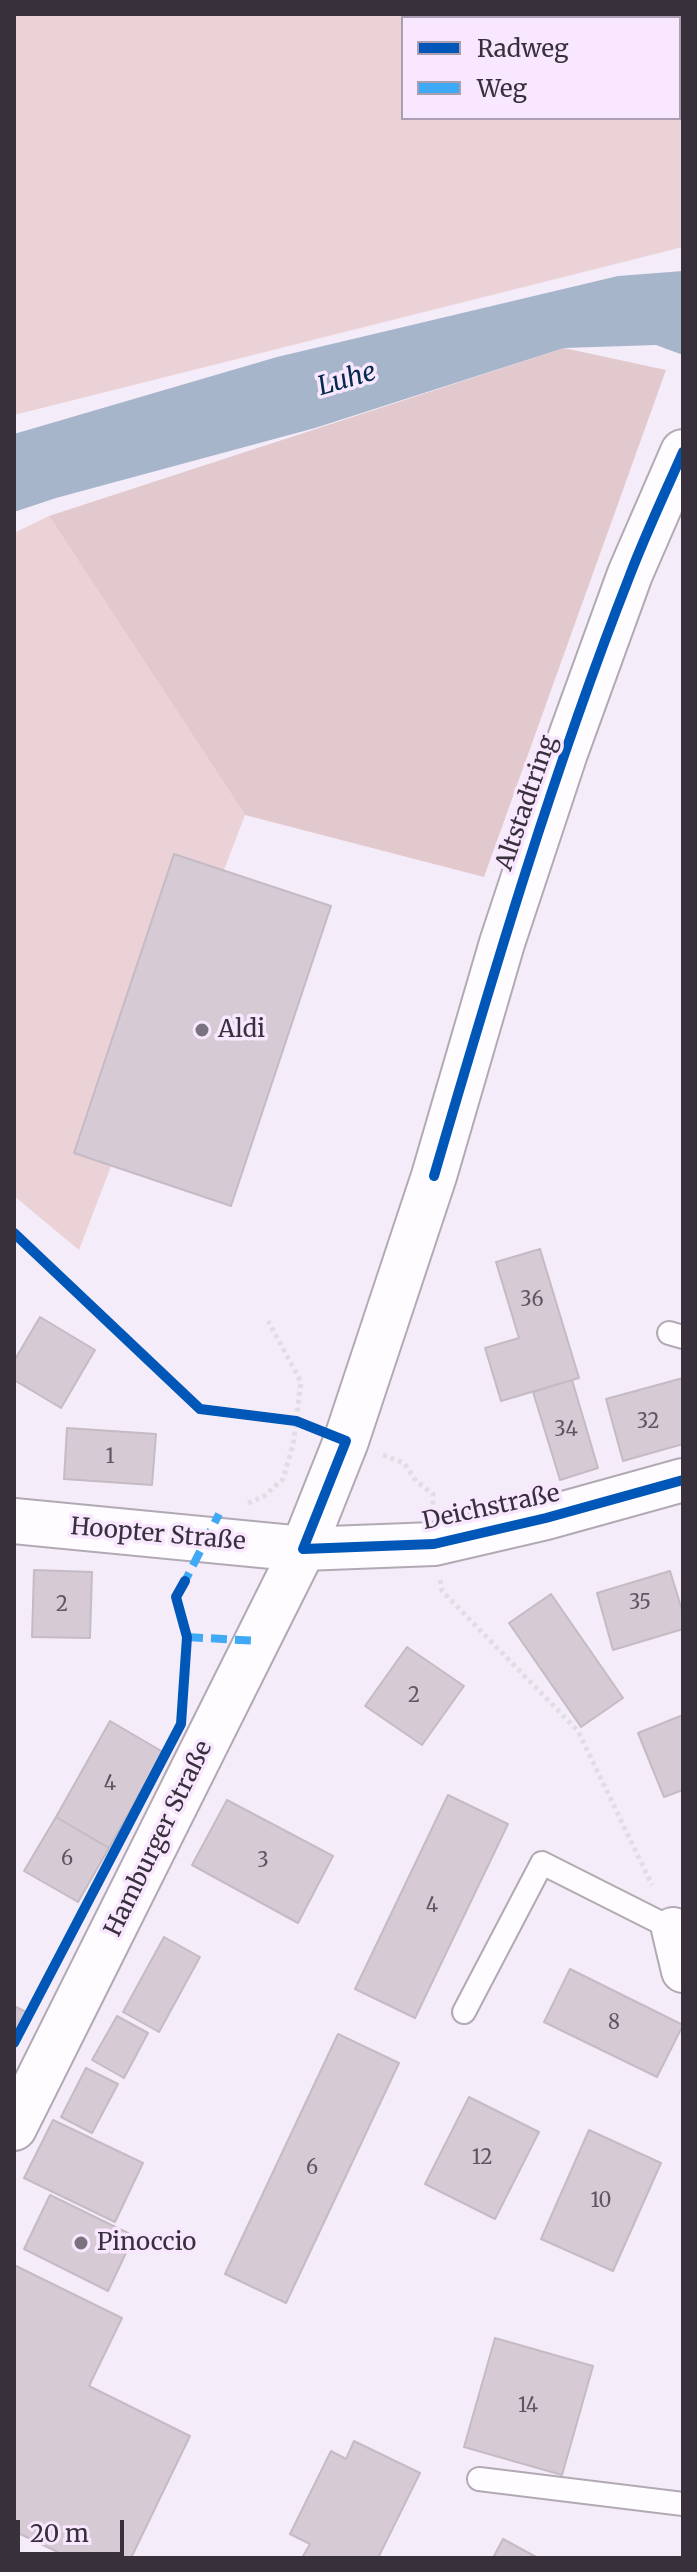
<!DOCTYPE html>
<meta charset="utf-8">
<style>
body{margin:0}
#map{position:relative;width:697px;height:2572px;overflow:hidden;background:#f5ecf9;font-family:Merriweather,serif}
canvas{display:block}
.frame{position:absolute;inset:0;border:16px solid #38303b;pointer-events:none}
.legend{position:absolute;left:401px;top:16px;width:280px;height:104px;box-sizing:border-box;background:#f8e7fe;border:2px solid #ab9eb0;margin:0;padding:10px 14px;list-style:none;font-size:24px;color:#38303b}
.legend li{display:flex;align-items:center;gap:16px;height:40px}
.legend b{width:40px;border:2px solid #ab9eb0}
.scale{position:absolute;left:16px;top:2520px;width:108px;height:36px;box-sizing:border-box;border:4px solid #38303b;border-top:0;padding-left:10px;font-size:24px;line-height:28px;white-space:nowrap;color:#38303b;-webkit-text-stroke:6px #f8e7fe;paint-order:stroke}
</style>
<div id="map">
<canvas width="697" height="2572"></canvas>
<div class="frame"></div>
<ul class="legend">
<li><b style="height:10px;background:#0057b8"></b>Radweg</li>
<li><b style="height:10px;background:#3fa9f5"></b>Weg</li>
</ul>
<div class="scale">20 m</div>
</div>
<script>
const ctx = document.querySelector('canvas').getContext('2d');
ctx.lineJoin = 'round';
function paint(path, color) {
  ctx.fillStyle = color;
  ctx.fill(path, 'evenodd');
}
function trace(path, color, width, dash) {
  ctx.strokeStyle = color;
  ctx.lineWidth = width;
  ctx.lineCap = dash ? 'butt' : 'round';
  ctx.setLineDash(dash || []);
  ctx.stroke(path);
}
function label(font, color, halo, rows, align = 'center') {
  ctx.font = font + ' Merriweather,serif';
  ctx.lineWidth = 7;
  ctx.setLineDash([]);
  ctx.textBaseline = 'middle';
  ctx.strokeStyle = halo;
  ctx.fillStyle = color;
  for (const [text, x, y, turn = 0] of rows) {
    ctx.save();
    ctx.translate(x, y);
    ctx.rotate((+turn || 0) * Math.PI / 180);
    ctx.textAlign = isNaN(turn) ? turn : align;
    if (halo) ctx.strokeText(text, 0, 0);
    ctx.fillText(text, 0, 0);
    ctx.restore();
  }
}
paint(new Path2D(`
 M14,14H683V247L14,415ZM403,18H679V118H403Z
 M49,516L245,815L79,1250L14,1196V533Z`), '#ead2d6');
paint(new Path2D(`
 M564,348L666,370L484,877L245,815L49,516Z`), '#e2c9cd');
paint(new Path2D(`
 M683,271V355L656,345L564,348L315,428L56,498L14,512V434L277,357L618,276Z`), '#a7b5cb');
const building = new Path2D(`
 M174,854L331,906L231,1206L74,1153Z
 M540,1249L579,1378L501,1401L485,1348L519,1338L496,1262Z
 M40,1317L95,1350L61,1408L14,1380V1361Z
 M683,1378V1444L623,1461L606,1399Z
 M572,1380L598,1468L560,1480L533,1392Z
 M67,1428L156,1434L152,1485L64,1479Z
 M34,1570L92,1572L90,1638L32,1637Z
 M670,1571L683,1613V1629L613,1650L597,1593Z
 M551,1594L623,1698L581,1727L509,1623Z
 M407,1647L464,1686L422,1745L365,1706Z
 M683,1715V1790L664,1797L638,1733Z
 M110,1721L163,1752L109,1848L56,1817Z
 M448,1795L508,1824L415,2018L355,1989Z
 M227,1800L333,1856L298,1923L192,1865Z
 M56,1817L109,1848L78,1902L24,1871Z
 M164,1937L200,1957L159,2032L123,2012Z
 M570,1969L683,2025L657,2077L544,2022Z
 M14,2006L26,2012L14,2035Z
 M117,2016L148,2033L124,2078L92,2060Z
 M338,2034L399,2063L286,2303L225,2274Z
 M86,2068L118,2084L92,2133L61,2117Z
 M469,2097L539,2132L495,2219L425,2184Z
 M53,2120L143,2163L115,2222L24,2178Z
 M589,2130L661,2163L613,2271L541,2239Z
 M50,2195L134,2236L108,2291L24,2249Z
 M14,2265L122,2318L89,2386L190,2436L131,2558H70L14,2531Z
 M495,2338L593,2366L562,2475L464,2447Z
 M354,2441L420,2473L378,2558H302L310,2544L290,2534L331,2451L346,2459Z
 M503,2539L538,2558H493Z`);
paint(building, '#d6cad4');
trace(building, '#c5bbc4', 2);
const lane = new Path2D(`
 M669,1333L683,1337
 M464,2012L542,1863L673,1929
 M479,2479L683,2504`);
const street = new Path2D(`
 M303,1549L434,1544L546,1518L683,1480
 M673,1929L683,1971`);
const secondary = new Path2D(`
 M14,1521L303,1549
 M14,2128L303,1549L346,1441L434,1176L502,943L565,753L630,574L683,452`);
trace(lane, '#b1a9b4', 26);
trace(street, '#b1a9b4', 46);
trace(secondary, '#b1a9b4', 48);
trace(new Path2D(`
 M14,1233L200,1409L296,1421L310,1427
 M383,1455L404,1463L416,1481L433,1494V1506
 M248,1503L263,1497L283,1479L293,1445L301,1382L268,1321
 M440,1580L442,1591L578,1731L652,1885`), '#e1dee3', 5, [4, 4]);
trace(lane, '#fefcfe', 22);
trace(street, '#fefcfe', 42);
trace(secondary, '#fefcfe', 44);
trace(new Path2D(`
 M182,1587L219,1514
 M187,1637L258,1641`), '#3fa9f5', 8, [16, 8]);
trace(new Path2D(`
 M434,1176C493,974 553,771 630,575C646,533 665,493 683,452
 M14,1233L200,1409L296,1421L346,1441L303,1549L434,1544L546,1518L683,1480
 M14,2043L181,1724L187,1637L176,1597L185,1581`), '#0057b8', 10);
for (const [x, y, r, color] of [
 [202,1030,8,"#7a727e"],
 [81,2243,8,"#7a727e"]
]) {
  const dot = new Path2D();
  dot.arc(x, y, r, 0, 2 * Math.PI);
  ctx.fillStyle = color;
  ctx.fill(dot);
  trace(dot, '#f8e7fe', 3);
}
label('20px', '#605661', null, [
 ["36",532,1300],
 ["32",648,1422],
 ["34",566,1430],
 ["1",110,1457],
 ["35",640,1603],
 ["2",62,1605],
 ["2",414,1696],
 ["4",110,1784],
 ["6",67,1859],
 ["3",263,1861],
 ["4",432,1906],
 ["8",614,2023],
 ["12",482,2158],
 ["6",312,2168],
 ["10",601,2201],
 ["14",528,2406]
]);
label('24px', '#38303b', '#f8e7fe', [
 ["Altstadtring",527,803,-71],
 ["Deichstraße",491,1508,-12],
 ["Hoopter Straße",158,1535,5],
 ["Hamburger Straße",159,1839,-64]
]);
label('24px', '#38303b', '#f8e7fe', [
 ["Aldi",218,1030],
 ["Pinoccio",97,2243]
], 'left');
label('italic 26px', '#042b4e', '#f8e7fe', [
 ["Luhe",347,380,-16]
]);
</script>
